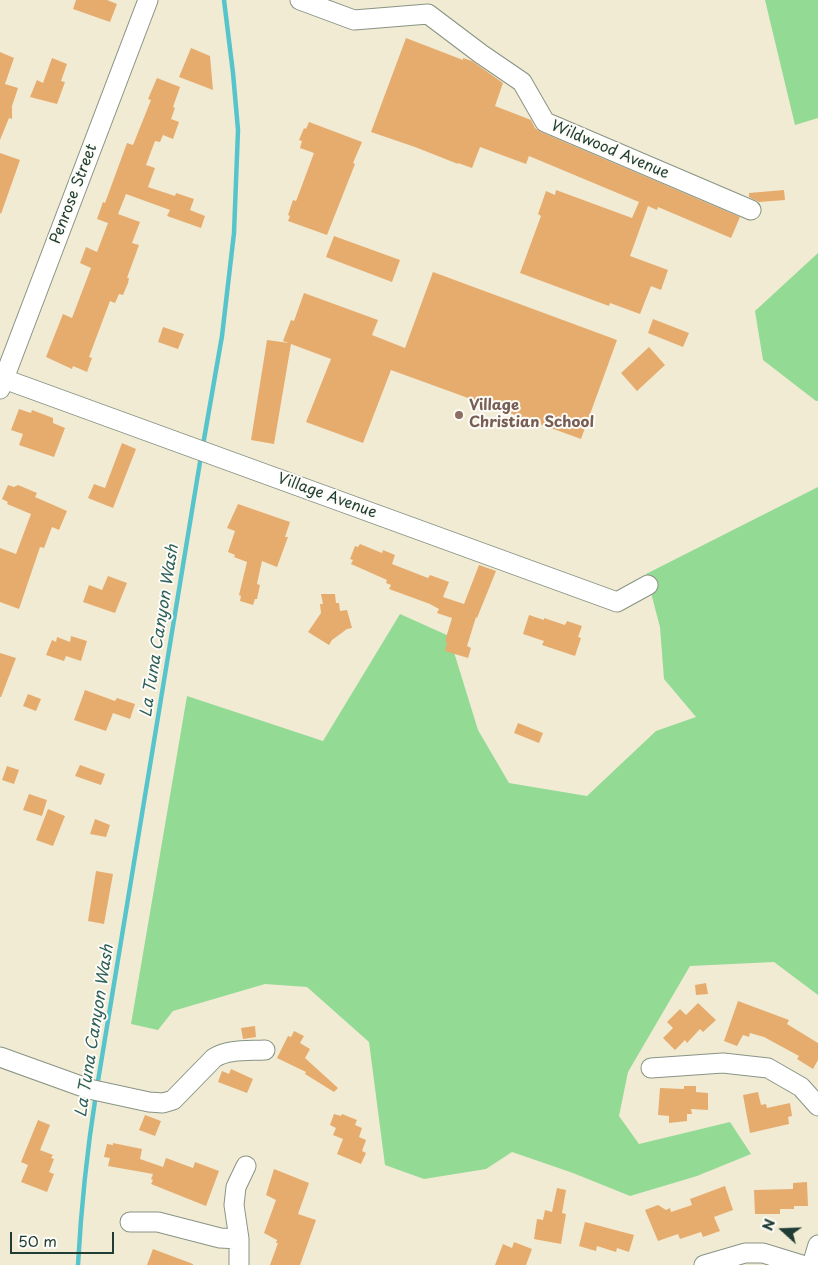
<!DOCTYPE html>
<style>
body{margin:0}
#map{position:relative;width:818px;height:1265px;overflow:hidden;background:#f1ebd4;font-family:"Playpen Sans",sans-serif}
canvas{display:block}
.north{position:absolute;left:758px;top:1205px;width:50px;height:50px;-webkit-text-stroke:4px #fdfcf7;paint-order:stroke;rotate:290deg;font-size:14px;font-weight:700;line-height:20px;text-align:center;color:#1f3d34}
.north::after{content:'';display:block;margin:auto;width:18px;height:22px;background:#1f3d34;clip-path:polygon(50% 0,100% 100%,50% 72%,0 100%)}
.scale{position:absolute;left:10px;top:1232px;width:104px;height:22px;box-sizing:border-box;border:2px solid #1f3d34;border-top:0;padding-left:6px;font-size:15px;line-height:18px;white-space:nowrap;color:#1f3d34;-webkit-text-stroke:4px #fdfcf7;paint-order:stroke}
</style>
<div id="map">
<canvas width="818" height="1265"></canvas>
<div class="north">N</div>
<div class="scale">50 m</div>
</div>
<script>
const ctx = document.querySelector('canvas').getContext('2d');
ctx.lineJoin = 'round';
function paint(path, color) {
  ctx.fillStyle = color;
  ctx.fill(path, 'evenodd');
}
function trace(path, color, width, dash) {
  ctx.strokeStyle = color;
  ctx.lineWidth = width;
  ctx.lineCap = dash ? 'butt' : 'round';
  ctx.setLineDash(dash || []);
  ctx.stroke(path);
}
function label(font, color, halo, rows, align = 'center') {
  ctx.font = font + ' "Playpen Sans",sans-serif';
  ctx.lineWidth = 4;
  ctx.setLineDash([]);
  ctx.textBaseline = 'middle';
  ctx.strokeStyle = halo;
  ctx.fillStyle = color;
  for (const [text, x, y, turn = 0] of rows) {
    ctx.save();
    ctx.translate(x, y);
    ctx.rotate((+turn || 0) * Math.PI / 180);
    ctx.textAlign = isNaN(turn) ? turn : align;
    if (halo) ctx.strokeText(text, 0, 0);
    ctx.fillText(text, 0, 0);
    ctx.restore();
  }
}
paint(new Path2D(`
 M765,0H818V118L795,125Z
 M818,253V401H816L763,360L755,311Z
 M818,487V995L774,962L690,966L628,1072L619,1116L639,1144L730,1122L751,1154L697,1176L630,1196L573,1173L512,1152L486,1169L424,1179L385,1165L369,1042L307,987L265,984L173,1011L158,1030L131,1024L187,696L323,741L400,614L449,636L478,730L509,783L587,796L656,731L696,717L664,679L660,627L646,574Z`), '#93da94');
trace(new Path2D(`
 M203,445L222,336L234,233L238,130L233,73L224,0
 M97,1087L201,456
 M78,1265C81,1208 87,1151 96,1094`), '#57c4cc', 4.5);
paint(new Path2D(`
 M76,0H107L117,4L110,22L73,9Z
 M406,38L463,60V58L472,61L503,83L495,106L531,120L535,128L541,132L740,217L731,238L658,207L657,210L648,206L630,256L668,270L661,290L651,286L640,314L610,303L609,306L520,273L541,216L538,214L546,191L555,195L556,190L632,218L639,202L529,156L526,164L480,147L472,168L458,163V164L415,147L371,132Z
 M191,48L210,56L213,90L179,77Z
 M0,52L14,58L5,84L18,88L12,106V119L9,118L0,140Z
 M52,58L67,64L61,81L65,82L57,104L30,97L37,80L43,83Z
 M157,78L180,87L173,107L175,108L171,119L179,122L173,139L163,135L160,142L155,141L146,165L155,168L148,187L175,196L176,193L194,199L190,210L205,216L201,228L167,216L170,210L126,194L118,214L140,222L132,243L139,245L127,278H129L128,283L123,295L119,294L115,303L110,301L89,357L92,358L87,372L73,366L72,369L46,357L63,314L72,318L91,268L80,263L86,247L97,252L108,223L97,219L103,202L105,203L127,143L133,145L151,100L148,99Z
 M309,122L362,142L353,163L355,164L327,235L288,221L290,216L288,215L293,200L296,201L298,196L314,153L300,148L302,141L299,140L304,128L306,129Z
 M0,153L20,160L1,214L0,213Z
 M784,190L785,200L759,202L749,197V193Z
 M334,236L400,260L392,282L326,257Z
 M433,272L617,340L581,439L391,370L363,443L306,422L331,359L291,344L274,444L251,440L267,340L289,343L283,341L291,320L294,321L304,293L378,320L372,335L405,348Z
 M653,319L689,333L683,347L648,333Z
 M163,327L184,334L178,349L158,342Z
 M649,347L665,365L637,391L621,373Z
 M19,409L31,413L32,410L53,418V423L65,428L54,457L19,445L23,434L11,430Z
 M122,443L136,449L113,508L88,498L94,484L105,488Z
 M8,485L14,487L18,485L37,493L35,497L67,511L59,530L52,527L44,548L40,547L19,609L0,602V548L16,554L31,514L7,504L8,502L2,499Z
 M238,504L290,522L285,537H288L277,567L262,561L257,584L260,585L257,599H255L253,605L240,601L241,596L239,595L247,562L234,557L235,555L228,552L235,531L227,528Z
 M360,544L382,553L383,550L395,555L392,564L428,578L430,575L449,582L443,597L464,604L479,565L496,571L477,618L476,617L467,646L471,648L468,658L445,651L447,642L445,641L452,618L437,613L439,609L430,604L389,589L391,585L386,583L387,580L351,564L353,560L350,559L355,546L358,547Z
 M108,576L127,583L115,613L83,602L89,585L102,590Z
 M321,594H335L336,603H339L340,611L347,610L352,628L347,629L332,640L329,645L308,632L321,613L320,604H323Z
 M529,615L544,620V618L565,625L567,621L582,626L578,637L581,638L575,656L542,645L544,641L523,634Z
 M71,636L87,641L81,661L66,656L64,661L46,655L52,640L56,642L57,637L70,642Z
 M0,653L16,658L1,697H0Z
 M85,690L115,701L117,698L135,704L130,719L113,713L106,731L74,720Z
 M28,694L41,699L36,711L23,706Z
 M518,723L543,733L539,743L514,733Z
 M80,765L105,774L101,785L75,776Z
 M7,766L19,770L14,784L2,780Z
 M29,794L47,800L42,816L23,810Z
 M48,809L65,816L53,846L36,840Z
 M95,819L110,825L106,837L90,834Z
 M96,871L113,874L104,924L88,921Z
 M706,983L708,994L696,995L695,985Z
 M738,1001L789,1020L787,1024L818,1043V1060L813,1069L797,1059L799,1056L764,1037L750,1033L749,1037L743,1035L737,1046L724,1041Z
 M698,1003L716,1020L703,1032L700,1029L687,1043L685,1040L675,1050L663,1038L673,1028L667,1022L680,1009L686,1015Z
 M255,1026L256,1037L243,1039L241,1028Z
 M294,1031L304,1036L300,1043L310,1049L305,1058L338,1088L334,1092L305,1074L306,1072L277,1058L288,1036L291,1037Z
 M231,1069L253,1079L247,1093L218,1082L222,1071L229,1074Z
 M684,1086H696V1092L708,1093V1110L691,1109L692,1114H687V1121L669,1123V1116L658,1115L660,1088L684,1089Z
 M758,1092L761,1105L766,1104L767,1108L790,1103L792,1116L788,1117L789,1124L750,1133L743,1095Z
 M334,1114L341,1116L342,1114L357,1120L355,1125L362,1128L359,1137L366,1140L362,1151L366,1153L361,1164L337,1154L343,1139L333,1135L336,1128L330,1125Z
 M145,1115L161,1121L155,1136L139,1130Z
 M38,1120L50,1125L40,1150L53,1155L51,1158L54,1159L49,1172L54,1174L47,1192L21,1182L28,1165L21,1162Z
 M113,1143L142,1149L140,1159L163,1167L166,1158L193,1168L195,1162L219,1171L206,1206L151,1184L153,1180L151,1179L153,1174L108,1166L110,1158L104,1157L107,1144L113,1145Z
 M274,1169L309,1183L298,1214L316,1220L300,1265H270L278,1243H276L277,1240L264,1233L276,1200L266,1195Z
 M807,1182L808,1206H794V1209H780V1214H755L754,1190L793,1189V1183Z
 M725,1186L733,1210L714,1217L720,1231L703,1237L701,1232L680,1239L678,1234L658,1241L645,1210L658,1205L666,1210L670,1208L671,1212L692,1205L690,1199Z
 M557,1188L566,1190L562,1213L566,1214L561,1244L534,1239L537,1219L543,1220L545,1210L552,1212Z
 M585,1222L634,1235L629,1252L617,1248L616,1252L597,1246L596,1251L579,1246Z
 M514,1242L532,1249L526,1265H495L503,1244L512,1248Z
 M153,1249L193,1264V1265H147Z`), '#e6ac6e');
const minor = new Path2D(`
 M300,0L354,20L428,14L481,54L522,82L545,122L751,210
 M4,379L617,602L648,585
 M0,389L148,0
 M0,1057L89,1089L149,1102L163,1103L173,1100L214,1058C228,1049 248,1051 265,1050
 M651,1068L723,1063L768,1068L801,1087L818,1106
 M130,1222H158L220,1238L239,1239
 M239,1265V1239L234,1205L236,1187L246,1166
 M704,1265L745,1253H763L802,1265
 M812,1265L818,1245`);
trace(minor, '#889484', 21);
trace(minor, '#fff', 19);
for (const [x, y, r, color] of [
 [459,415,5,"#8d6e63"]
]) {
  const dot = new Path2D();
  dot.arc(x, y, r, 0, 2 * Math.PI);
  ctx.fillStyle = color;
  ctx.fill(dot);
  trace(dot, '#fdfcf7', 2);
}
label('15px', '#1f3d34', '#fdfcf7', [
 ["Wildwood Avenue",610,150,23],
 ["Penrose Street",74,194,-69],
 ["Village Avenue",327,496,20]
]);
label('bold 15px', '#785e54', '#fdfcf7', [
 ["Village",469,406],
 ["Christian School",469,423]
], 'left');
label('italic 16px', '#2d5f5a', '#fdfcf7', [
 ["La Tuna Canyon Wash",160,631,-81],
 ["La Tuna Canyon Wash",95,1031,-81]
]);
</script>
